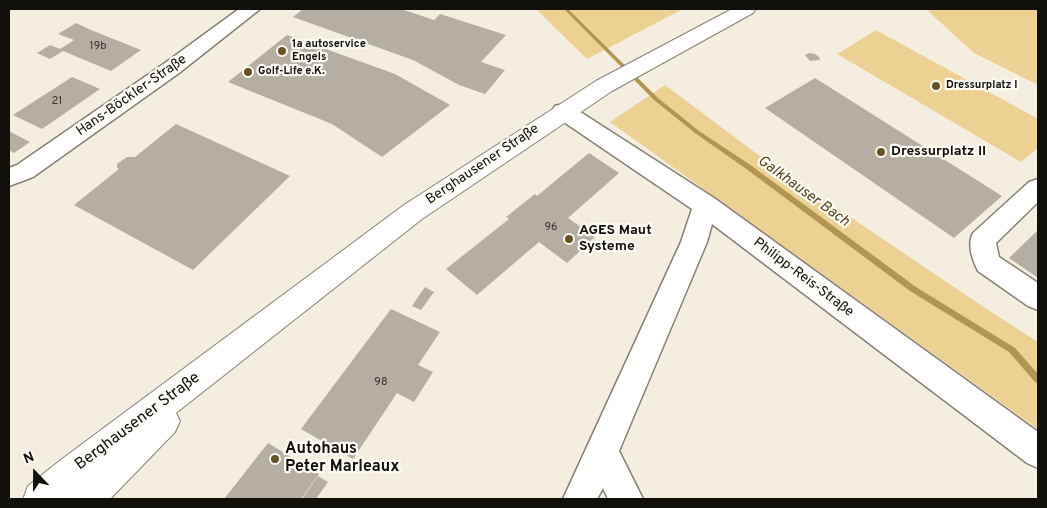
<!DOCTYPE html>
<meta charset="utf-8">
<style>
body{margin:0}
#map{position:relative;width:1047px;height:508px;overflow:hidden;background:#f4eee0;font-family:Overpass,sans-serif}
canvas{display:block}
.frame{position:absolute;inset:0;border:10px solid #110f0a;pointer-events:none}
.north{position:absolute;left:10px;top:448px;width:50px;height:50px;-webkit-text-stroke:4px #fefcf6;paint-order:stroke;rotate:338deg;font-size:14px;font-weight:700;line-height:20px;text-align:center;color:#110f0a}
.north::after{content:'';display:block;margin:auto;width:18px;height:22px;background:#110f0a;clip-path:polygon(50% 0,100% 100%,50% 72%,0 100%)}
</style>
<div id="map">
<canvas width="1047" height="508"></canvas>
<div class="frame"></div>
<div class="north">N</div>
</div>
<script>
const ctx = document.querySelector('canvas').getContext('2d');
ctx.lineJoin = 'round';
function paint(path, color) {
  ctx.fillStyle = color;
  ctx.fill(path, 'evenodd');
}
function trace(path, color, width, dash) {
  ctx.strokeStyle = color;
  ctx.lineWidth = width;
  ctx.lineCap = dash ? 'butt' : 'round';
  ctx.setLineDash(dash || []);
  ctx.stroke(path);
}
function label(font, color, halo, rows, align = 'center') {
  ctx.font = font + ' Overpass,sans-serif';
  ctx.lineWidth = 4.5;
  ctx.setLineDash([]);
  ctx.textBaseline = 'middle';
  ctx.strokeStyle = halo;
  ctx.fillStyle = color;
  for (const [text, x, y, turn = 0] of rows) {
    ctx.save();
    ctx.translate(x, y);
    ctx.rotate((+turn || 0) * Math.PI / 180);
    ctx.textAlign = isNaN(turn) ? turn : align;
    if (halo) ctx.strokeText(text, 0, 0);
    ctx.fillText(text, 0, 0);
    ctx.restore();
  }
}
paint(new Path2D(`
 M536,9H683L587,59Z
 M928,9H1038V85L974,53L929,12Z
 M876,30L1038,119V148L1021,162L837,54Z
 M665,85L757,154L982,306L1038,342V429L610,122Z`), '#ecd193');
paint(new Path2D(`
 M564,9H568L658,98L699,131L749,164L916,287L1015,348L1038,374V383L1035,382L1009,352L910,291L745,168L695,133L654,100Z`), '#b19551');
paint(new Path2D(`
 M303,9H401L434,20L440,14L506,35L481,62L505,70L485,94L459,85L413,60L293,17Z
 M76,23L91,30L141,50L111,71L63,51L50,59L37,53L50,45L60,49L74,40L58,34Z
 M287,35L395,74L450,105L382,157L332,124L228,82Z
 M809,53L815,54L819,57L820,60L810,61L805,55Z
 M72,77L100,89L42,129L13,115Z
 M815,78L1002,196L954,238L765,108Z
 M176,124L290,176L193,270L74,205L119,169L117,168V164L127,157H135Z
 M9,131L24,139L30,142L14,153L9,150Z
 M589,153L619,173L568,218L595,237L567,263L539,242L477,295L446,269L509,219L506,217L535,194L537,196Z
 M1038,230V278L1009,258Z
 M425,287L434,292L421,310L412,306Z
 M391,309L440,332L418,365L433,372L414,402L397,393L353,459L301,429Z
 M268,443L319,474L301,499H224Z
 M318,476L328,482L316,499H302Z`), '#b4afa2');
const minor = new Path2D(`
 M239,9H260L179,73L33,177L9,186V168L17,165L165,63Z
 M563,104L571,106L714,198L1038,432V468L1027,463L712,224L707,242L619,451L643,499H608L603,488L597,499H563L681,242L692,209L555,116L552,111L555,106Z
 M1038,179V202L996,243L999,257L1038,283V310L1028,306L978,271C972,259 967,244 973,233L1029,182Z`);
const major = new Path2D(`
 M732,9H756L753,13L612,91L422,219L176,413L180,421L175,432L110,499H23L28,486L62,459L404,205L596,81Z`);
trace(minor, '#858074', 3);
trace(major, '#858074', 2);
paint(minor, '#fff');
paint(major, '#fff');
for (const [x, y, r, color] of [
 [282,51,5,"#675321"],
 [248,72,5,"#675321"],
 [936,86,5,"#675321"],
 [881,152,5,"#675321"],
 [569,239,5,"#675321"],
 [275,459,5,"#675321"]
]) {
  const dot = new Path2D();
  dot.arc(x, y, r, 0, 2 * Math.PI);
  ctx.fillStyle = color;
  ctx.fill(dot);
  trace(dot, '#fefcf6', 2);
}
label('bold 11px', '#110f0a', '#fefcf6', [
 ["1a autoservice",292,45],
 ["Engels",292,58],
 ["Golf-Life e.K.",258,72],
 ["Dressurplatz I",946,86]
], 'left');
label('11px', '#3a3730', null, [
 ["19b",98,47],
 ["21",57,102],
 ["96",551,228],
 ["98",381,383]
]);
label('14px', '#110f0a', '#fefcf6', [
 ["Hans-Böckler-Straße",132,96,-35],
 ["Berghausener Straße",483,165,-34],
 ["Philipp-Reis-Straße",803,278,37]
]);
label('bold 14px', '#110f0a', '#fefcf6', [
 ["Dressurplatz II",891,152],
 ["AGES Maut",579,231],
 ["Systeme",579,247]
], 'left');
label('italic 15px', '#53431a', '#fefcf6', [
 ["Galkhauser Bach",803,192,36]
]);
label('16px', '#110f0a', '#fefcf6', [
 ["Berghausener Straße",138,422,-37]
]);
label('bold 16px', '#110f0a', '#fefcf6', [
 ["Autohaus",285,450],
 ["Peter Marleaux",285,468]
], 'left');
</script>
